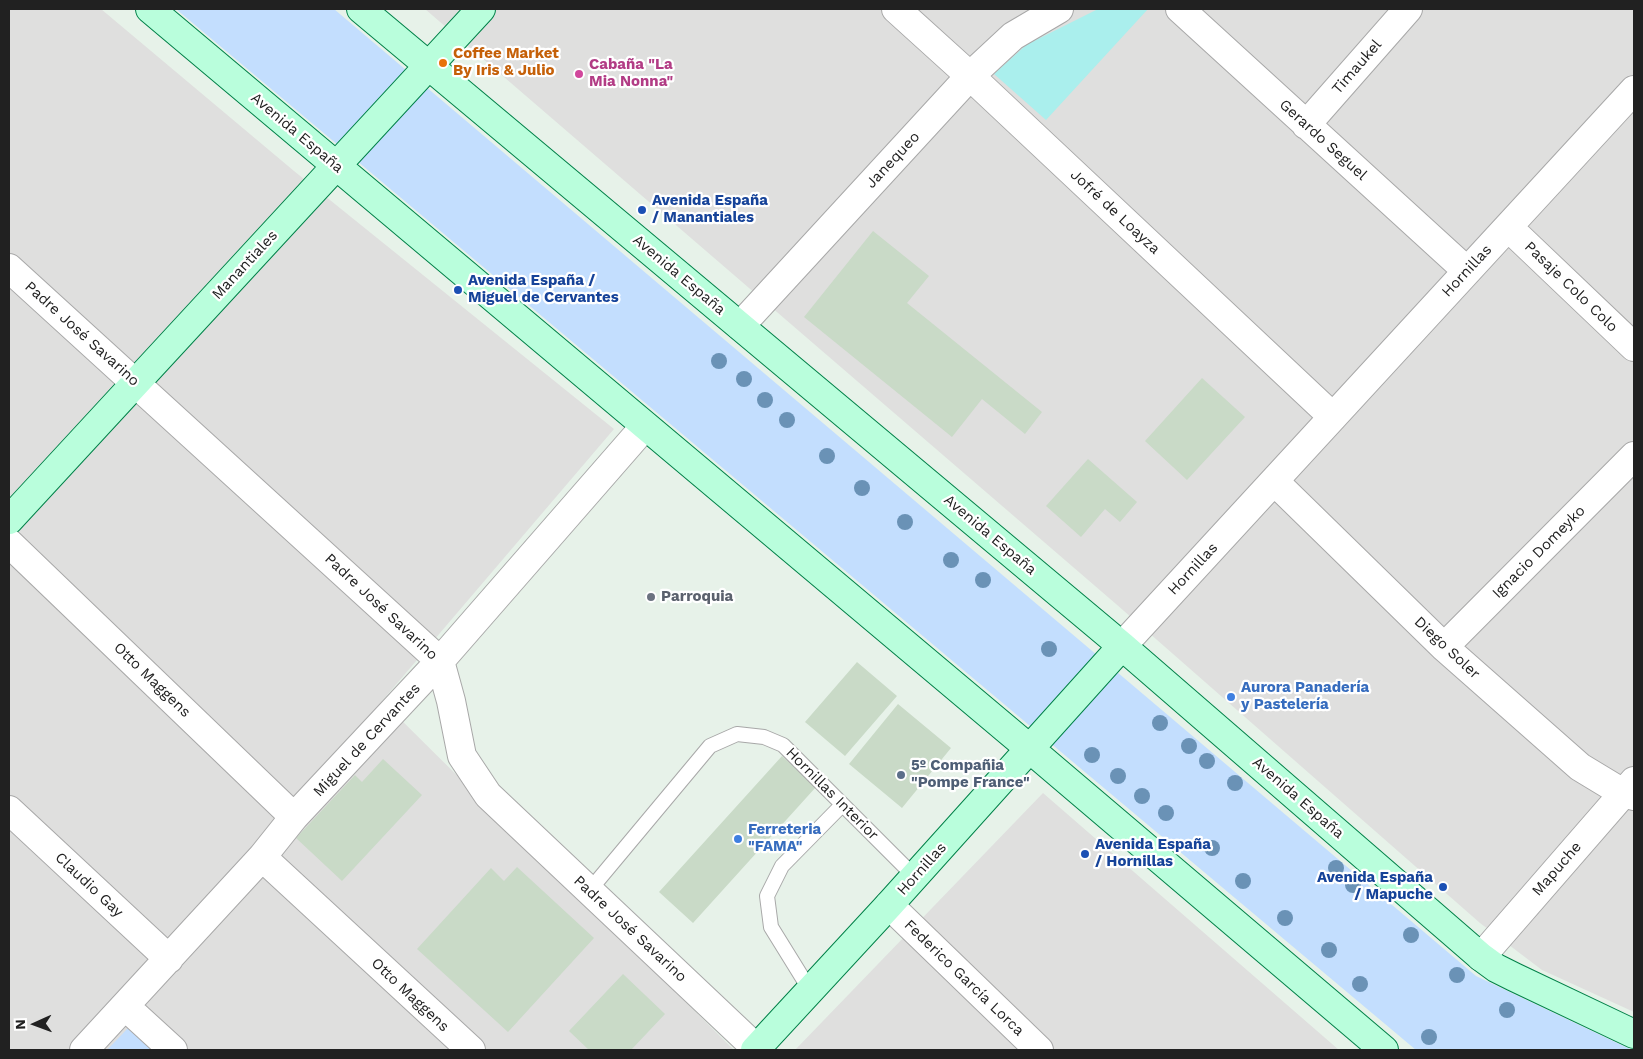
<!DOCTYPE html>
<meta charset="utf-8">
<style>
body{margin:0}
#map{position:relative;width:1643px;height:1059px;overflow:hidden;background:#e7f2e9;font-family:"Work Sans",sans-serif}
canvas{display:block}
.frame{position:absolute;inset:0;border:10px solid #212121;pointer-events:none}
.north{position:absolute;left:10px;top:999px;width:50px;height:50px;-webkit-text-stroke:4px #fff;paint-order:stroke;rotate:268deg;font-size:14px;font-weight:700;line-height:20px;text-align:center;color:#212121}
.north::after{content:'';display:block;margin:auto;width:18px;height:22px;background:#212121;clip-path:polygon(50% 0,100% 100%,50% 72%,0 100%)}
</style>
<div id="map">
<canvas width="1643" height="1059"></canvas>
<div class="frame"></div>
<div class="north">N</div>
</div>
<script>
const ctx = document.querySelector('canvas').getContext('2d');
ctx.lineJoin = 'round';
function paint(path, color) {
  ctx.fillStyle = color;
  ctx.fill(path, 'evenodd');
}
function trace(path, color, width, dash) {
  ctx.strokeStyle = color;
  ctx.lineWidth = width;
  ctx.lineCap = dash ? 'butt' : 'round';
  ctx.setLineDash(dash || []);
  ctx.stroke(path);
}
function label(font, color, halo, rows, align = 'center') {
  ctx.font = font + ' "Work Sans",sans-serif';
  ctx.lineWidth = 4.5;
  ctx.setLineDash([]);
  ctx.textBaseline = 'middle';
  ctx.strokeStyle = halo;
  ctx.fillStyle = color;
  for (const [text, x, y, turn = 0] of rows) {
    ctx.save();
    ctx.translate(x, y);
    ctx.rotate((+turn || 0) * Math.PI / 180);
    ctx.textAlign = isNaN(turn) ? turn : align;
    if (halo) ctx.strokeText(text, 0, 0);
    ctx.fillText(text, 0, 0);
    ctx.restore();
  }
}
paint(new Path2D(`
 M9,9H101L294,171L614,429L382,701L734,1050H9Z
 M425,9H1634V1012L1542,970L1480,923L1116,604Z
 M1043,793L1339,1050H795Z`), '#dfdfde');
paint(new Path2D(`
 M1098,9H1148L1046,120L994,74L1026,45Z`), '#aaefed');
paint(new Path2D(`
 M176,9H334L1476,976L1632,1050H1416Z
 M129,1027L153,1050H107Z`), '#c3defe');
paint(new Path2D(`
 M873,231L929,276L907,303L1042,412L1025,434L982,399L952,437L804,317Z
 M1202,378L1245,417L1187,480L1145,441Z
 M1088,459L1137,502L1120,522L1105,509L1081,537L1046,506Z
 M857,662L897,696L845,756L805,722Z
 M898,704L951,748L902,808L849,764Z
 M782,756L816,787L693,923L659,892Z
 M383,759L422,795L342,881L296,838L355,775L362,782Z
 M517,867L594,938L508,1032L417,949L491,868L504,881Z
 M623,974L665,1014L631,1050H589L569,1031Z`), '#c9dac7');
const lane = new Path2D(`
 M589,891L710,746L737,734L764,737L783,745L915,877
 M810,990L771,927L767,896L782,866L842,805`);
const street = new Path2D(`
 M896,9L970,76L1333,417
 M1180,9L1467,271
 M1306,125L1408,9
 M1508,227L1634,347
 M9,268L440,661L451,701L462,756L488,795L758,1050
 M740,326L970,76L1013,36L1059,9
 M1274,481L1444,647L1580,767L1623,793L1634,796
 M9,543L294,817
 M1122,646L1634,90
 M1444,647L1634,456
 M9,810L169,959
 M262,857L471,1050
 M889,905L1039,1050
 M1481,957L1634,781
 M126,1007L173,1050
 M84,1050L262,857L294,817L440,661L645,426`);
const secondary = new Path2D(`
 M150,9L1030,749L1384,1050
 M361,9L1122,646L1481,957L1496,968L1514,977L1634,1034
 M9,520L481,9
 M755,1050L889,905L1122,646`);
trace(lane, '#a8a8a8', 16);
trace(street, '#a8a8a8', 30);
trace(secondary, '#008148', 30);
trace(lane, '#fff', 14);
trace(street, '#fff', 28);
trace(secondary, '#b9fedc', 28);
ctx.fillStyle = '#6a92b6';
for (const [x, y] of [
 [719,361],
 [744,379],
 [765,400],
 [787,420],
 [827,456],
 [862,488],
 [905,522],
 [951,560],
 [983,580],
 [1049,649],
 [1160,723],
 [1189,746],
 [1092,755],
 [1207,761],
 [1118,776],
 [1235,783],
 [1142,796],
 [1166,813],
 [1212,848],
 [1336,868],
 [1243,881],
 [1353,885],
 [1285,918],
 [1411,935],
 [1329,950],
 [1457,975],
 [1360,984],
 [1507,1010],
 [1429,1037]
]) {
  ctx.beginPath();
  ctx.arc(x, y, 8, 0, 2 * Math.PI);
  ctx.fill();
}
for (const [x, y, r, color] of [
 [443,63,5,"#e8710a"],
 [579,74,5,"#d1479c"],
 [642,210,5,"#1a4fb4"],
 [458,290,5,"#1a4fb4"],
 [651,597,5,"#6b7280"],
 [1231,697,5,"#3f7fe0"],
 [901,775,5,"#5c6f8a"],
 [738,839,5,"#3f7fe0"],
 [1085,854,5,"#1a4fb4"],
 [1443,887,5,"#1a4fb4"]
]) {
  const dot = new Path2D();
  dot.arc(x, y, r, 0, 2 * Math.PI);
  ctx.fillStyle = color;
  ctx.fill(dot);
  trace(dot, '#fff', 2);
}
label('bold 15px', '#c56008', '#fff', [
 ["Coffee Market",453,54],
 ["By Iris & Julio",453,71]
], 'left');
label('bold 15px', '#b23c85', '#fff', [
 ["Cabaña \"La",589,65],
 ["Mia Nonna\"",589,82]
], 'left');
label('15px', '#212121', '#fff', [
 ["Timaukel",1357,67,-49],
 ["Avenida España",297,133,40],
 ["Gerardo Seguel",1323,140,42],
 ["Janequeo",893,160,-47],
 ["Jofré de Loayza",1115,212,43],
 ["Manantiales",245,265,-47],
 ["Hornillas",1467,271,-47],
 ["Avenida España",679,275,40],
 ["Pasaje Colo Colo",1571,287,44],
 ["Padre José Savarino",82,334,42],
 ["Avenida España",990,535,40],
 ["Ignacio Domeyko",1539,552,-45],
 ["Hornillas",1193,569,-47],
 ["Padre José Savarino",381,607,43],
 ["Diego Soler",1447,648,43],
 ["Otto Maggens",152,680,44],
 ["Miguel de Cervantes",367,740,-47],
 ["Hornillas Interior",832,794,45],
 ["Avenida España",1298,798,41],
 ["Hornillas",922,869,-48],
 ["Mapuche",1557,869,-49],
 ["Claudio Gay",89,885,43],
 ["Padre José Savarino",630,929,43],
 ["Federico García Lorca",964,978,44],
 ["Otto Maggens",410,995,43]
]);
label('bold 15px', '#164399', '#fff', [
 ["Avenida España",652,201],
 ["/ Manantiales",652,218],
 ["Avenida España /",468,281],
 ["Miguel de Cervantes",468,298],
 ["Avenida España",1095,845],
 ["/ Hornillas",1095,862],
 ["Avenida España",1433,878,"right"],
 ["/ Mapuche",1433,895,"right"]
], 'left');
label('bold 15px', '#5b616d', '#fff', [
 ["Parroquia",661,597]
], 'left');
label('bold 15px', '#366cbe', '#fff', [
 ["Aurora Panadería",1241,688],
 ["y Pastelería",1241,705],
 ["Ferreteria",748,830],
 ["\"FAMA\"",748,847]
], 'left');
label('bold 15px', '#4e5e75', '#fff', [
 ["5º Compañia",911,766],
 ["\"Pompe France\"",911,783]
], 'left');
</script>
